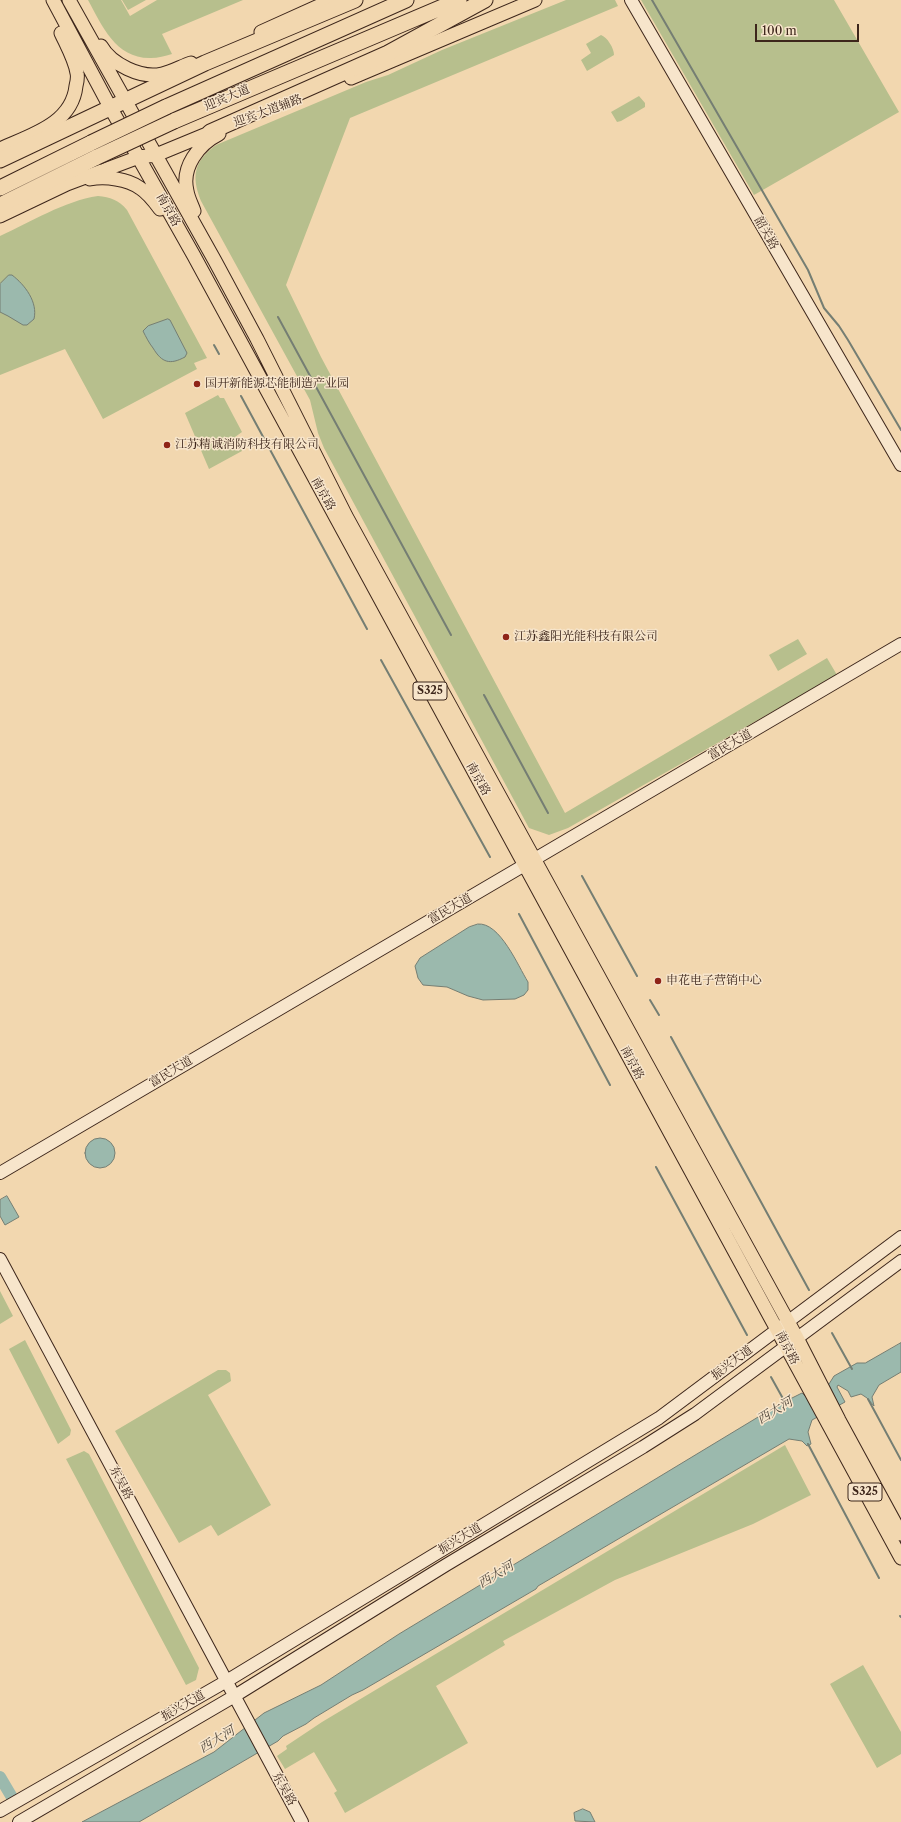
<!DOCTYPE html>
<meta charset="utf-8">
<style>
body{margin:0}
#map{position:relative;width:901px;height:1822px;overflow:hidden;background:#f2d7af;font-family:"Libre Caslon Text",serif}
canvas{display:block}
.scale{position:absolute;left:755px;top:24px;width:104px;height:18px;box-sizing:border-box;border:2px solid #3d261b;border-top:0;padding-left:5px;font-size:12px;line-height:14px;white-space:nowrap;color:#3d261b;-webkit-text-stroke:3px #f7e5cb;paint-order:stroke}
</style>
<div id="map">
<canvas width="901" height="1822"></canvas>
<div class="scale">100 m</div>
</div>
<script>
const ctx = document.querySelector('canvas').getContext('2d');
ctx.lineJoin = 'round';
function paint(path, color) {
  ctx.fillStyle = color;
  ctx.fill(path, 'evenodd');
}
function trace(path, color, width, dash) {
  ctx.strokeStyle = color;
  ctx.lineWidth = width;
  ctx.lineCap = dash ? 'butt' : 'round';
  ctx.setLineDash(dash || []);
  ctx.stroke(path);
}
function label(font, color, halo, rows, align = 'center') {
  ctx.font = font + ' "Libre Caslon Text","Noto Serif SC",serif';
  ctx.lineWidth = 3;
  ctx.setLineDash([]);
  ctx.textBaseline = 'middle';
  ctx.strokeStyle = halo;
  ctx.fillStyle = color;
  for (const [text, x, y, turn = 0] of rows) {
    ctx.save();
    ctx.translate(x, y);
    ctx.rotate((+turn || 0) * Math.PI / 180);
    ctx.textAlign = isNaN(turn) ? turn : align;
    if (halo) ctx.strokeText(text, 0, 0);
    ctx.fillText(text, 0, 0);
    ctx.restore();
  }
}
paint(new Path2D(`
 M88,0H121L130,16L157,0H243L162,34L172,54C165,56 158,58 151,58C116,59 102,26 88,0Z
 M122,0H146L128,10Z
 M566,0H615L618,6L350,118L286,285L321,357L565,813L827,658L837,675L568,828L549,835L529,828L324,448L318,433L310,400L201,201C191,176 194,161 216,145L366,82L388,75L442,50Z
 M641,0H834L899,112L754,195Z
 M601,35C607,37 614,48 614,55L587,71L581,60L591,53L586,44Z
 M639,96L645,103V107L621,121L617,122L611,112Z
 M98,196C110,197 119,200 127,210L207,358L194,363L197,369L103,419L65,349L0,375V236C31,222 64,201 98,196Z
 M218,395L220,398H224L242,432L235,437L242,451L209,469L185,413Z
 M798,639L807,654L778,671L769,655Z
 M0,1291L13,1316L0,1324Z
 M25,1340L71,1430L70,1435L58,1444L9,1349Z
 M218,1370H226L230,1373L231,1381L208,1395L271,1505L218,1536L211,1525L179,1543L115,1431Z
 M785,1445L811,1495L753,1524L615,1580L503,1641L505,1645L436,1686L468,1743L345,1813L334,1793L337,1791L314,1752L285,1769L277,1756L287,1749L286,1746L322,1722Z
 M84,1451L89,1454L199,1668L196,1680L186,1685L66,1459Z
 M863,1665L901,1732V1754L877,1768L830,1684Z`), '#b7bf8d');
const water = new Path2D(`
 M9,275H12C25,285 38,302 34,319L27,325H23L8,316L0,312V284Z
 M168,319L170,320L187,353L185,357C170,365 162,363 153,348C149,343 146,337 143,331L148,326Z
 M478,924C500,922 518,966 528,982V990L524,995L515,999L483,1000L468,996L447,987L423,985L418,978L415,966L420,958L469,927Z
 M85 1153a15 15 0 1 1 30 0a15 15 0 1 1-30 0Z
 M7,1196L19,1217L5,1225L0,1216V1200Z
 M901,1343V1372L879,1385L872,1397L874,1406L867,1398L861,1394L851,1397L848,1391L838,1385L837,1387L845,1402L812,1420L808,1432L811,1444L807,1446L802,1441L789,1439L538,1586L536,1589L363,1690L352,1695L314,1718L306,1724L283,1736L278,1741L139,1822H82L214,1752L264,1713L321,1685L399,1634L778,1405L802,1393L806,1397L829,1384L834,1376L857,1363H865Z
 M583,1809L590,1812L595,1822L575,1821L574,1813Z`);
paint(water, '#9bb9ad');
trace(water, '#757e73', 1);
trace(new Path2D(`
 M652,0L808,270L824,308L839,326L848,340L901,430
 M278,317L451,635
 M214,345L219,354
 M241,396L367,629
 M381,660L490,857
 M484,695L548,813
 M582,876L637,976
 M519,914L610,1085
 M650,1000L659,1015
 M671,1037L809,1290
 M656,1167L747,1335
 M832,1333L852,1369
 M771,1377L786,1404
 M868,1399L901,1460
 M808,1444L879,1578
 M900,1616L901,1617`), '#757e73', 2);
trace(new Path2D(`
 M0,1777L13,1799`), '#9bb9ad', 12);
const secondary = new Path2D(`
 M631,0L901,465
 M0,1173L901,644
 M0,1259C102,1446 200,1635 302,1822
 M0,1811L225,1682L659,1418L901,1237
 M19,1822L233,1697L446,1565L643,1447L695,1414L901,1261`);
const primary = new Path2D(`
 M53,0L110,107L194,256L901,1558
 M69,0L215,261L257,339L346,516L797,1338L839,1420L901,1534
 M261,32L332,0
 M101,46C111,64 141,79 162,74C172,72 182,66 191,63
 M351,78L535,0
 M0,149C31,135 72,124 76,86C77,82 78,77 77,73C75,60 67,46 61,33
 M90,179C105,176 128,179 140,188C148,193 154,201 160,209
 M194,211C192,205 188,198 187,191C181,167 199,144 219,134
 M0,216L67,184L139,157L156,155L219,129`);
const highway = new Path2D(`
 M166,107L406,0
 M174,121L459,0
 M210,132L388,53L485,0
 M0,160L205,63L355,0
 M0,188L91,143
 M0,205L97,157`);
trace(secondary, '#3d261b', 14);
trace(primary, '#3d261b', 15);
trace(highway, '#3d261b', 17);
trace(secondary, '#f7e5cb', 12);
trace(primary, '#f2d7af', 13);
trace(highway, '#f2d7af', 15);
const highwayBridge = new Path2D(`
 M91,143L166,107
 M97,157L174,121`);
trace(highwayBridge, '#3d261b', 17, []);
trace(highwayBridge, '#f2d7af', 15);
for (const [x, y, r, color] of [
 [197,384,4,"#8f2418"],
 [167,445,4,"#8f2418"],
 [506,637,4,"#8f2418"],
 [658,981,4,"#8f2418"]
]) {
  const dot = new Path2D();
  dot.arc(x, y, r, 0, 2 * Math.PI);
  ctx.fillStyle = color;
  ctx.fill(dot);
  trace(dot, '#f7e5cb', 1.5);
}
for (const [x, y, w] of [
 [430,691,34],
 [865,1492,34]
]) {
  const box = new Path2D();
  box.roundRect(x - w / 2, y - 9, w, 18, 3);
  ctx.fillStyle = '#f7e5cb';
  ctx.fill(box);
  trace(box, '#3d261b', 1);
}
label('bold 11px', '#3d261b', null, [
 ["S325",430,691],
 ["S325",865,1492]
]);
label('12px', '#3d261b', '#f7e5cb', [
 ["迎宾大道",227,98,-23],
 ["迎宾大道辅路",268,111,-20],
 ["南京路",168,210,61],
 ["韶关路",766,233,60],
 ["南京路",323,494,61],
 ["富民大道",730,745,-30],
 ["南京路",478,779,61],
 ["富民大道",450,909,-30],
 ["南京路",632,1063,62],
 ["富民大道",171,1072,-31],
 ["南京路",787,1348,62],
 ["振兴大道",732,1363,-37],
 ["东吴路",121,1483,62],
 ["振兴大道",460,1539,-31],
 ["振兴大道",183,1706,-30],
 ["东吴路",284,1789,61]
]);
label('12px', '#3d261b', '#f7e5cb', [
 ["国开新能源芯能制造产业园",205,384],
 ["江苏精诚消防科技有限公司",175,445],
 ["江苏鑫阳光能科技有限公司",514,637],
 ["申花电子营销中心",666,981]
], 'left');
label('italic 13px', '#544b40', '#f7e5cb', [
 ["西大河",775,1411,-31],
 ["西大河",496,1575,-31],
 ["西大河",217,1740,-31]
]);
</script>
